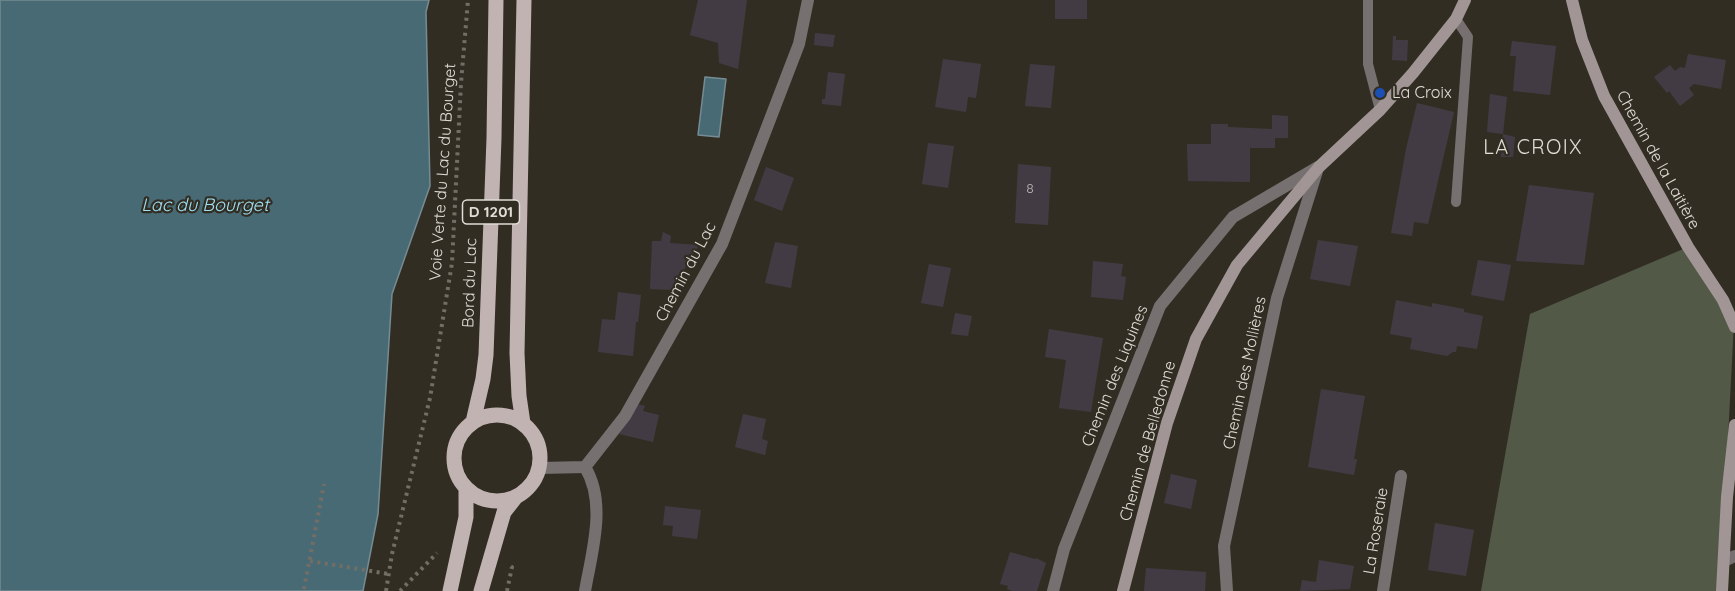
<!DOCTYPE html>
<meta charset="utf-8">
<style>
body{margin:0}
canvas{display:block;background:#322d23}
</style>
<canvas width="1735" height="591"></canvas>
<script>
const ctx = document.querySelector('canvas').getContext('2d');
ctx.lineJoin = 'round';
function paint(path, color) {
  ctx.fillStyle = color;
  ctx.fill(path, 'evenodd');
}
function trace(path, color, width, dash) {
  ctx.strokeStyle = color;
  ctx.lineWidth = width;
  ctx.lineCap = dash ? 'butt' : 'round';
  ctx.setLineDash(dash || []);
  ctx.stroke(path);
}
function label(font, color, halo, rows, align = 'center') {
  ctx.font = font + ' Quicksand,sans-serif';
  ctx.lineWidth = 4.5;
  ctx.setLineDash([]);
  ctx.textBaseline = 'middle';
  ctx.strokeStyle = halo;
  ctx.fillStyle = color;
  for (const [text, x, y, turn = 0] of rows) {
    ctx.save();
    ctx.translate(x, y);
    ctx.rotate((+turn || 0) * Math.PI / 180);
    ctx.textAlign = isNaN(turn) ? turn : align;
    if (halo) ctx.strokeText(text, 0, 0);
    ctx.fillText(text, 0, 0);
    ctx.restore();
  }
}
paint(new Path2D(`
 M1688,247L1734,322L1720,591H1481L1530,314Z`), '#535947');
const water = new Path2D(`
 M0,0H429L426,12L430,186L392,294L378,514L363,591H0Z
 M705,77L726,79L719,137L698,135Z`);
paint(water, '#486a75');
trace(water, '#768c92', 1.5);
paint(new Path2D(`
 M698,0H747L738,69L719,63L718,43L690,35Z
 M1055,0H1087V19H1055Z
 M815,33L835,35L833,47L814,45Z
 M1393,36H1396V40H1408L1407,61L1392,60Z
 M1512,41L1556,46L1550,95L1513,91L1516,56H1510Z
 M1688,54L1726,60L1721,89L1694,84L1689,88L1694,95L1680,106L1669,91L1667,93L1654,77L1670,65L1675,71L1680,67L1685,68Z
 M943,59L981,64L976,98L968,97L966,112L935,107Z
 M1030,64L1055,66L1051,108L1025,106Z
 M828,72L845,74L841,106L822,104V99H825Z
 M1490,94L1507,97L1503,134L1487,132Z
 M1417,103L1454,112L1428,224L1414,222L1412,236L1391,233L1406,149Z
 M1272,115L1288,116V138H1275V148H1250V182L1188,181L1187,144H1211V124H1228V127L1272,129Z
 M1503,134L1515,137L1513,157H1501Z
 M928,143L954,146L948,188L922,184Z
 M1018,164L1051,167L1048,225L1015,223Z
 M766,167L794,178L782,211L754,200Z
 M1529,185L1594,193L1584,265L1516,261Z
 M663,232L671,236L670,243L699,245L672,290L650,289L652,241H661Z
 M1318,240L1358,246L1350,286L1310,279Z
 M775,242L798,246L791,288L765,283Z
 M1478,260L1511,265L1504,301L1471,295Z
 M1093,261L1123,264L1121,276L1126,277L1123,300L1091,297Z
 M929,264L951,268L943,307L921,303Z
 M618,292L641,295L638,322H636L633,356L598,352L602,319L615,320Z
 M1396,300L1432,307V303L1464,309V312L1483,316L1477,349L1457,346L1456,352H1453L1447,356L1410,349L1412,338L1390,334Z
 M955,313L972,316L968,336L951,334Z
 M1049,329L1103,338L1091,412L1059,408L1066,360L1045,357Z
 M1321,389L1365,396L1354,459H1357L1354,475L1308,467Z
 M637,404L645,406L643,411L659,415L653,442L619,434Z
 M743,414L766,419L762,439L768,441L765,455L735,447Z
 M1171,474L1197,480L1191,509L1164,503Z
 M665,506L701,510L697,539L672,536L673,526L663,525Z
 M1435,523L1474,530L1466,576L1428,570Z
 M1010,552L1035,559L1036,558L1046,563L1037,591H1012L1007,589L1008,586L1000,584Z
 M1319,560L1354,566L1350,589L1300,591L1302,580L1316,582Z
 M1146,568L1206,572L1205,591H1144Z`), '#433b44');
trace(new Path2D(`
 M310,561L389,574
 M304,589L324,484
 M386,591L392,554L430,398L452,263L461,83L468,0
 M400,591L437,553
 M507,591L512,567L507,565`), '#726e65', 4, [3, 4.5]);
trace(new Path2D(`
 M1368,0V64L1380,110
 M1456,202L1468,37L1456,19`), '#777070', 10);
trace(new Path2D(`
 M585,467C607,503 592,551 585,591
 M1724,561L1735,556
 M1053,591L1064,549L1160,306L1233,217L1318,167
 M1227,591L1224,546L1277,298L1318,168
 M1383,591L1401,476`), '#777070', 12);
trace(new Path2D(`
 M540,468L585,467L625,416L722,244L799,44L808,0`), '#777070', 12);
trace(new Path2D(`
 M1572,0L1582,40L1604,96L1688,247L1723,300L1735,327
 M1123,591L1167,423L1196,339L1237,265L1319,167L1380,110L1413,73L1456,19L1465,0
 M1722,591L1727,497L1735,425`), '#a19695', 12);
trace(new Path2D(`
 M454 458a43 43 0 1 1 86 0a43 43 0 1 1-86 0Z
 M473,422L483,379L486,355L494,138L496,0
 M523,423L519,396L517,353L524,0
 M450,591L466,517V489
 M481,591L504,512L515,498`), '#c1b3b2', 15);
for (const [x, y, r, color] of [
 [1380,93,6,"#1a4fb4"]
]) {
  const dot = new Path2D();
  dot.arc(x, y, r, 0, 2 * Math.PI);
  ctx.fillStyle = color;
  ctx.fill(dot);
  trace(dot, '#322d23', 2);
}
label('14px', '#b9b4b2', null, [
 ["8",1030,189]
]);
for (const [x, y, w] of [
 [491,212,57]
]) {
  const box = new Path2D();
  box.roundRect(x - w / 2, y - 12, w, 24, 4.5);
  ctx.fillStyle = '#322d23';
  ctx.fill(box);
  trace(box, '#e0dcd6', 1.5);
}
label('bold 15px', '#e0dcd6', null, [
 ["D 1201",491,212]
]);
label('16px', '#e0dcd6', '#322d23', [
 ["La Croix",1392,93]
], 'left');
label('16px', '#e0dcd6', '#322d23', [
 ["Chemin de la Laitière",1658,160,61],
 ["Voie Verte du Lac du Bourget",443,172,-86],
 ["Chemin du Lac",686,272,-62],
 ["Bord du Lac",470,283,-88],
 ["Chemin des Mollières",1245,373,-78],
 ["Chemin des Liquines",1115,376,-68],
 ["Chemin de Belledonne",1148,441,-74],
 ["La Roseraie",1376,531,-81]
]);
label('italic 18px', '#9ee1f5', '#322d23', [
 ["Lac du Bourget",205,206]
]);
ctx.letterSpacing = '1.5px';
label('20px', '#e0dcd6', '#322d23', [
 ["LA CROIX",1533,148]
]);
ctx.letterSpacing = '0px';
</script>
